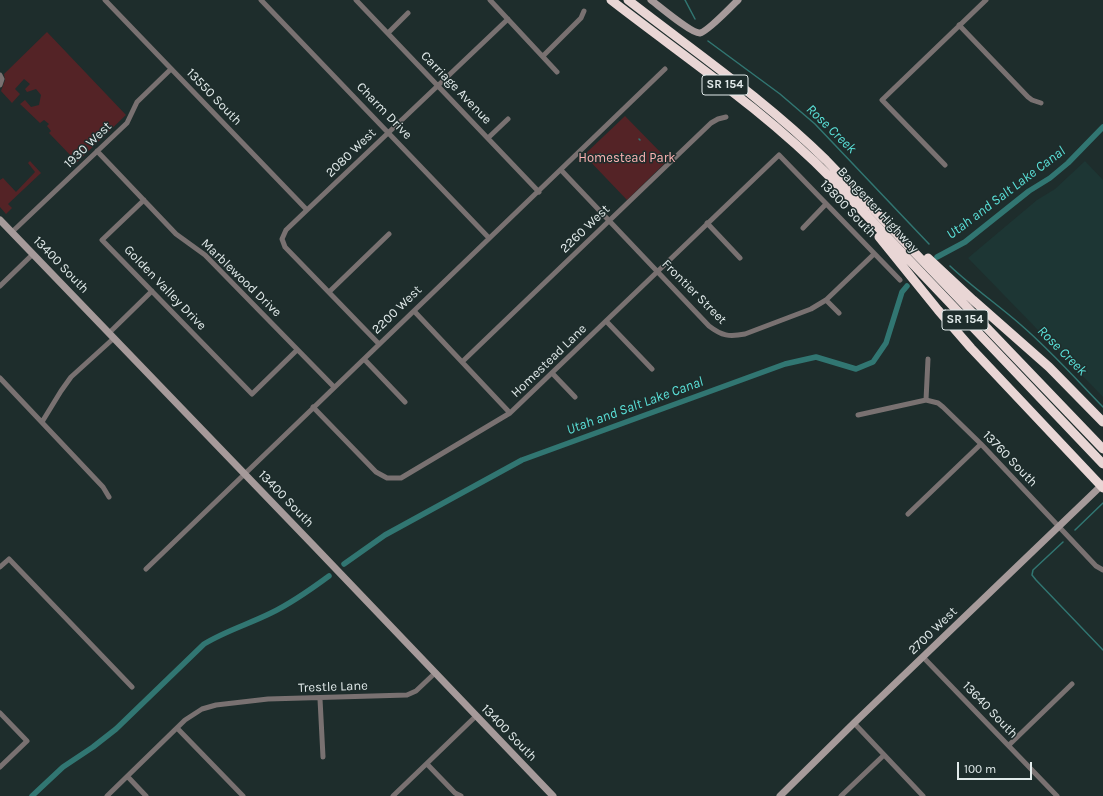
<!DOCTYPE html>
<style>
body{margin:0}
#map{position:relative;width:1103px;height:796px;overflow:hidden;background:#1e2d2c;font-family:Karla,sans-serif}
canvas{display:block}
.scale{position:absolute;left:957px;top:762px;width:75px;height:18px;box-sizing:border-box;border:2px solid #e1eaea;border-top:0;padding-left:5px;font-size:12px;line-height:14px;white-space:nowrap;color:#e1eaea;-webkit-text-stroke:3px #1e2d2c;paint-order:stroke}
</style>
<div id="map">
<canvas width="1103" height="796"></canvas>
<div class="scale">100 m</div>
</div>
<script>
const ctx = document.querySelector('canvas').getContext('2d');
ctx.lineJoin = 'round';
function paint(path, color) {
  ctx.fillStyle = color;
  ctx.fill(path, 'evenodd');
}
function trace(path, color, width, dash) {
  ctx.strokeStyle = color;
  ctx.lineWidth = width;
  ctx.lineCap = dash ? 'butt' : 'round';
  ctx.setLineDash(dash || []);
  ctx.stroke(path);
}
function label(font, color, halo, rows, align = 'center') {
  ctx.font = font + ' Karla,sans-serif';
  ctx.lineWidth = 3;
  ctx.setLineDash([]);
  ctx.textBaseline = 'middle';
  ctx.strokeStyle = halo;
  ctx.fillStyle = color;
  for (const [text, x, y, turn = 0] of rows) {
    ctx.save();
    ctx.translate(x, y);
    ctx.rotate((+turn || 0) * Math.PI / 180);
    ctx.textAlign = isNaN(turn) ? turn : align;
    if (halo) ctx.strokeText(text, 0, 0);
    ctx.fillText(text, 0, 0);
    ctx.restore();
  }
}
paint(new Path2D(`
 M1085,161L1103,180V397L968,258L1037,200L1055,189Z`), '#1d3634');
paint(new Path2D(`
 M47,32L126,115L73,166L70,162L73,158L49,133L51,131L47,126L49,124L44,120L40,123L20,104L25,100L31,107L39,105L41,95L36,89L27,92L25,89L30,84L24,79L15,89L20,94L12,103L1,91L5,80L4,74Z
 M625,116L668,160L627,200L584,155Z
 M30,161L41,173L8,204L12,208L6,214L0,207V180L3,178L16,192L35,172L28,163Z`), '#542326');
trace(new Path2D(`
 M685,0L695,19
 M708,41L780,94L815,124L929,244
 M639,139L640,140
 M599,156L600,154
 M950,266C972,287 997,304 1021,325C1050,350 1076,379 1103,407
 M1075,530L1103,503
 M1063,542L1033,570L1032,575L1036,580L1103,650`), '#317672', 1.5);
trace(new Path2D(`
 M937,257L965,242L1029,191L1050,178L1068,163L1103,127
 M344,564L385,535L522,460L785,364L816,357L856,369L873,362L886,343L902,292L907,286
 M32,796L63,767L93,747L116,729L204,644C225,631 249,624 271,613C292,603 310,590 329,576`), '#317672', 5.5);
trace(new Path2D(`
 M105,0L307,210
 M261,0L489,238
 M356,0L539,192
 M490,0L557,72
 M959,25L1028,97L1032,100L1041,103
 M388,33L408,13
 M543,56L581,18L584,11
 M0,75L2,79L0,85
 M488,138L508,119
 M97,151L176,234L205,255L334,387
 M945,165L882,100L986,0
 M561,170L709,326C722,336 729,337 745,334L811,309L826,300L874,254
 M144,200L102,240L252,394L297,350
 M707,223L740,258
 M803,228L826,204
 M12,232L127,123L137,102L171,69
 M0,286L33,254
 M329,292L389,234
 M826,300L839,313
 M414,311L510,413
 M606,321L652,369
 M109,333L152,291
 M379,344L285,247L282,239L286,230L307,210L508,19
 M364,359L405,402
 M462,362L711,123L718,119L726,117
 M552,373L575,397
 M0,378L103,487L109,497
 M926,400L928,359
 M313,407L376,472L387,478H401L510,413L779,155L900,280
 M858,415L926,400L938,403L943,407L981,444L1096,566L1103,570
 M42,422L61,391L71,377L114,338
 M908,514L981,444
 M0,567L9,559L132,687
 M146,569L665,69
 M923,657L1057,796
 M320,699L323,757
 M0,713L27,741L0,767
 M854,723L923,796
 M177,728L243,796
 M1009,745L1072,684
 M427,764L455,793L461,796
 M128,777L146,796
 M107,796L185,720L202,709L216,705L268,699L407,695L416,691L435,673
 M393,796L476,716
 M841,796L884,755`), '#797171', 5);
trace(new Path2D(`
 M651,0C659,6 692,34 700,33C707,32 732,6 738,0
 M0,220L314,546L553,796
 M780,796L854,723L1103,484`), '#a69a9a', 7);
trace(new Path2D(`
 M611,0C687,59 764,110 832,179L1103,464
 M628,0C695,52 765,100 826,160L1103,449
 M879,237L938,310L971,348L1103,488
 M928,258L973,300L1049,367L1103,422`), '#e9d6d5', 9);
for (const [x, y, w] of [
 [725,85,46],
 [965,320,46]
]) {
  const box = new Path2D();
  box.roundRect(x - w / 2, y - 10, w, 20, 3);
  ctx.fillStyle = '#1e2d2c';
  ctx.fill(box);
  trace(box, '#e1eaea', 1);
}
label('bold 12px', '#e1eaea', null, [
 ["SR 154",725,85],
 ["SR 154",965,320]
]);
label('13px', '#e1eaea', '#1e2d2c', [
 ["Carriage Avenue",456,88,46],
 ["13550 South",214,97,46],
 ["Charm Drive",384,111,46],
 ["1930 West",88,145,-44],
 ["2080 West",351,153,-44],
 ["13800 South",848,209,46],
 ["Bangerter Highway",878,210,47],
 ["2260 West",585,229,-44],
 ["13400 South",61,265,46],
 ["Marblewood Drive",241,278,44],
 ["Golden Valley Drive",165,288,46],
 ["Frontier Street",694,292,45],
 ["2200 West",397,310,-44],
 ["Homestead Lane",549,361,-44],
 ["13760 South",1010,459,46],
 ["13400 South",286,499,46],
 ["2700 West",933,631,-44],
 ["Trestle Lane",333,687,-2],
 ["13640 South",990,710,46],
 ["13400 South",509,733,46]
]);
label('13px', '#feb3b3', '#1e2d2c', [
 ["Homestead Park",627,158]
]);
label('italic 14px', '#5ae1d9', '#1e2d2c', [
 ["Rose Creek",831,129,44],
 ["Utah and Salt Lake Canal",1006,193,-37],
 ["Rose Creek",1062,351,45],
 ["Utah and Salt Lake Canal",635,406,-20]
]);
</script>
